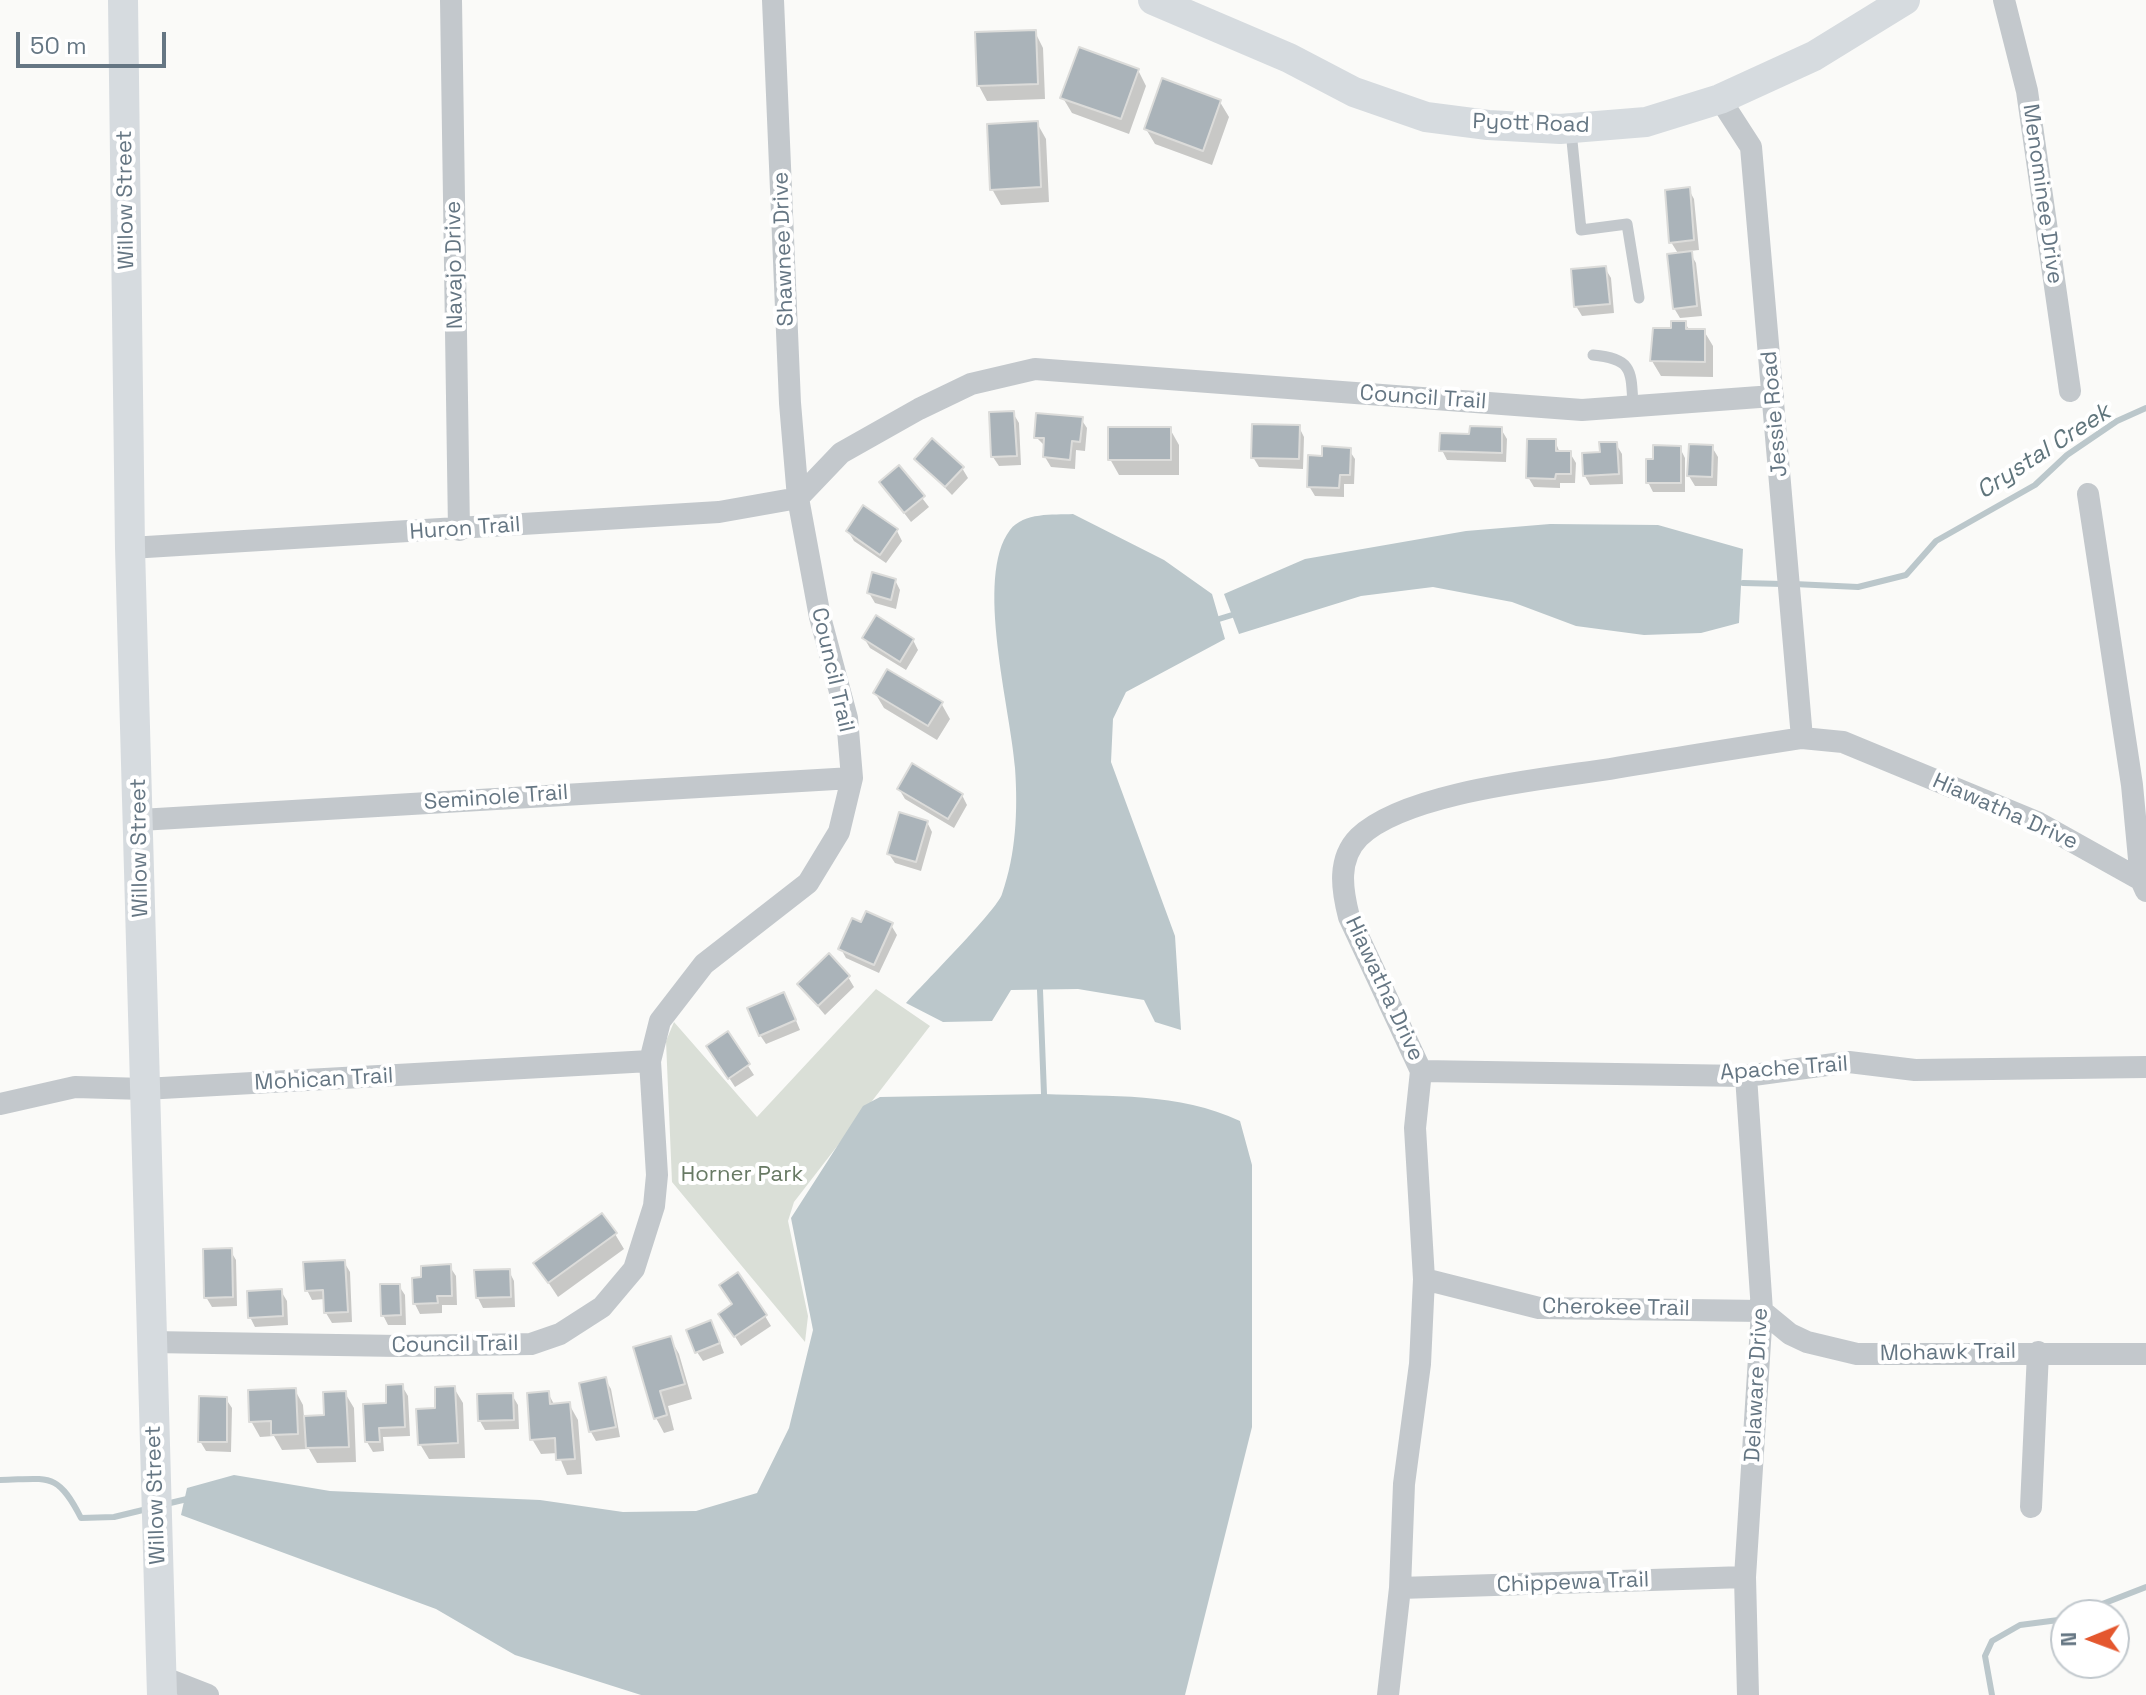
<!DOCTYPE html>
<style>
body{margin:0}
#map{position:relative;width:2146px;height:1695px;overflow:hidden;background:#fafaf8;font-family:"Space Grotesk",sans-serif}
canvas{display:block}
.north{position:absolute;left:2050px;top:1599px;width:80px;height:80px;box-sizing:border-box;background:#fff;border:2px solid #c1c8cd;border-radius:50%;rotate:269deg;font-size:22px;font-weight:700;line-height:32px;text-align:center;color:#657683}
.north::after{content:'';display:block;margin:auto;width:28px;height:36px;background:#e4572e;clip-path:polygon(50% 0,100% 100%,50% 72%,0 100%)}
.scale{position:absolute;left:16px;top:32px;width:150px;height:36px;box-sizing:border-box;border:4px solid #657683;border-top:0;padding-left:10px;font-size:24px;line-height:28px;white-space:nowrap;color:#657683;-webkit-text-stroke:6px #fff;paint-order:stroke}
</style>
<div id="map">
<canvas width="2146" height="1695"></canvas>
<div class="north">N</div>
<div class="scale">50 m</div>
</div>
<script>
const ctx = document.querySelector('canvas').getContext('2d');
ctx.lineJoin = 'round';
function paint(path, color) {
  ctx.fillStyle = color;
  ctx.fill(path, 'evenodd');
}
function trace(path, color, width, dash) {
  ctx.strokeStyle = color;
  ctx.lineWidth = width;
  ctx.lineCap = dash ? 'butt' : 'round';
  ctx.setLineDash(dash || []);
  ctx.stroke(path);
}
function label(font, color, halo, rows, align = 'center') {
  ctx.font = font + ' "Space Grotesk",sans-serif';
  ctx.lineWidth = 8;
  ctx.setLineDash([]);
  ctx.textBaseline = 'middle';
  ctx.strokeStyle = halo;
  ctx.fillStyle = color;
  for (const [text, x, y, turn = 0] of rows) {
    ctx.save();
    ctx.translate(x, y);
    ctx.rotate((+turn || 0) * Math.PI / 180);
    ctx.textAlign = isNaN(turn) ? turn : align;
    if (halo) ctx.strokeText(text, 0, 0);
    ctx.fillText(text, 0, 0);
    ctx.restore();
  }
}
paint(new Path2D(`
 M876,989L930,1026L794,1202L788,1221L808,1316L805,1342L672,1182L666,1041L674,1022L757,1117Z`), '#dadfd7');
paint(new Path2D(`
 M1073,514L1164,560L1212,594L1225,639L1126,692L1113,719L1111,762L1175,936L1181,1030L1155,1022L1144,1000L1078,989L1011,990L992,1021L943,1022L906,1003C922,985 997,910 1002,894C1016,854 1018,811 1015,768C1011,710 974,577 1010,530C1024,512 1053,515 1073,514Z
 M1550,524L1658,525L1743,549L1739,623L1701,633L1644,635L1576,626L1512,602L1433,587L1361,596L1239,634L1224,594L1305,559L1466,531Z
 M1044,1094C1110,1097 1179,1092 1240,1121L1252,1165V1427L1185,1695H641L515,1655L436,1609L181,1515L187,1488L234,1475L330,1491L540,1500L623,1512L696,1511L757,1493L789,1428L813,1330L791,1218L863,1106L880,1097Z`), '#bbc7cb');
paint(new Path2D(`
 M1035,32L1043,48L1045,99L987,101L979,86Z
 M1138,70L1146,86L1129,134L1072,113L1063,98Z
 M1220,102L1229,117L1212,165L1155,144L1146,129Z
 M1037,123L1046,139L1049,202L1001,205L992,189Z
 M1689,190L1694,199L1699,250L1689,251L1696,263L1702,316L1680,318L1674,308L1679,255L1671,242Z
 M1605,268L1611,278L1614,313L1582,316L1576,306Z
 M1685,323L1690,331H1704L1713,346V377L1661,376L1652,361L1673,330Z
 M1013,413L1019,423L1021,465L999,466L993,457Z
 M1081,419L1087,428L1085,451L1076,450L1075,469L1051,467L1045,457L1046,447L1036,437Z
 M1299,427L1304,437L1303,469L1259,467L1253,457Z
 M1170,429L1179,445V475H1119L1110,459Z
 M1501,429L1507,439L1506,462L1447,460L1442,450L1471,436Z
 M1555,441L1560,453H1570L1576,463L1575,483H1560V488L1534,487L1528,477Z
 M1616,444L1622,454L1623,484L1590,485L1585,476Z
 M1712,447L1718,457L1717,486H1695L1689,476Z
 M1680,448L1685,458V492H1653L1648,482L1655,461Z
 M1349,450L1355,459L1354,484H1344V497L1315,496L1309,486L1324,458Z
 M917,459L962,468L968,478L952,495Z
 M899,468L929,507L911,522L881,483Z
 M848,531H897L902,541L886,563L854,541Z
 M895,580L900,590L896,609L875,603L869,593Z
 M864,638L913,640L918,650L906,670L870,648Z
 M875,693L941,703L950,719L937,740L884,708Z
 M899,789L962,795L967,805L954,828L905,799Z
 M927,822L932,832L921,871L895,863L889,854Z
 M862,924L891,925L897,935L879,973L846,958L841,949Z
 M848,977L854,987L825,1015L799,984Z
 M789,1004L800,1030L766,1044L760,1035Z
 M727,1034L754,1075L735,1087L715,1056Z
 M615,1234L624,1249L558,1297L536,1264Z
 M230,1250L236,1260L237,1306L212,1307L206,1297Z
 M344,1262L350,1272L352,1322L332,1323L326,1313L325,1299L312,1300L307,1290Z
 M450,1267L456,1276L457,1305H442V1313L420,1314L415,1304L424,1279Z
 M509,1271L514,1281L515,1307L483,1308L478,1298Z
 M399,1286L405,1295L406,1325H388L383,1315Z
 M281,1291L287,1301L288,1325L255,1327L250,1317Z
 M765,1316L771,1326L741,1346L727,1324Z
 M716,1332L724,1353L703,1361L697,1352Z
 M670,1338L679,1354L692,1399L668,1406L674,1430L664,1433L656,1418L636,1348Z
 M605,1379L611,1389L620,1437L596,1441L591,1432Z
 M402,1386L408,1396L410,1436L383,1437L384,1451L373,1452L367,1442Z
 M454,1388L463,1403L465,1458L429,1459L420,1444Z
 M295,1390L303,1405L304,1418L326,1417L345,1393L354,1408L356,1462L317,1463L309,1449L282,1450L274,1436L260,1437L251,1421Z
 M548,1393L555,1406L569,1404L578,1420L582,1474L567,1475L558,1453L541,1454L532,1439Z
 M512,1395L518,1405L519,1429L485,1430L480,1421Z
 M226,1399L232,1408L231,1452L206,1451L200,1441Z`), '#0003');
trace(new Path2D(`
 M1743,583L1783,584
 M1794,584L1858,587L1906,575L1936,541L2035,485L2067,455L2117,421L2146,408
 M1219,619L1232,615
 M1040,990L1044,1094
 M0,1480C49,1479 57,1471 81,1518L114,1517L147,1509
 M166,1504L187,1499
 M2074,1615L2146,1587
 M1992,1695L1985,1656L1992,1641L2020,1625L2066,1619`), '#bbc7cb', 6);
const building = new Path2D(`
 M1036,30L1038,84L977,86L975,32Z
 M1079,47L1139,69L1121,119L1060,98Z
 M1162,78L1221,100L1203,151L1144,129Z
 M1038,121L1041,187L990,190L987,124Z
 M1690,187L1694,240L1669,243L1665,190Z
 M1692,251L1697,306L1673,309L1667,254Z
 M1606,266L1610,304L1574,307L1571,269Z
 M1671,321H1686V329H1705V362L1650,361L1653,328H1671Z
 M1014,411L1017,456L991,457L989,412Z
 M1036,413L1083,417L1080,442L1072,441L1070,460L1043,457L1044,438H1034Z
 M1252,424L1300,425L1299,459L1251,458Z
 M1470,426L1502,427V453L1439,451L1440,433L1469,434Z
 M1108,427H1171V460H1108Z
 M932,438L964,467L945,487L914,459Z
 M1527,439H1556V451H1571V474H1556L1555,479L1526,478Z
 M1599,442H1617L1619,474L1583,476L1582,453L1600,452Z
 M1689,444L1713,445L1712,477L1687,476Z
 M1653,445L1681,446V483H1646V459H1653Z
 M1322,446L1351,448L1350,475H1340L1339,488L1307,487L1308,455L1322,456Z
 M899,465L925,496L904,513L879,482Z
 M863,505L898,529L880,555L846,531Z
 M872,572L896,579L891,600L867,593Z
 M876,615L914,639L900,662L862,638Z
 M887,669L943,702L928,726L873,693Z
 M912,763L963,794L948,819L897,789Z
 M899,812L928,821L916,862L887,854Z
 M866,911L893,923L874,965L838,949L852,918L861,922Z
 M829,953L850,976L818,1006L797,984Z
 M784,992L796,1020L759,1036L747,1008Z
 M728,1031L750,1064L728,1079L706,1046Z
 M602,1213L617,1233L548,1283L533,1263Z
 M232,1248L233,1297L204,1298L203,1249Z
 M345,1260L348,1312L324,1313L323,1290L305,1291L303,1262Z
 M451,1264L452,1296H437L438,1303L413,1304L412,1278L421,1277V1266Z
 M510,1269L511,1297L476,1298L474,1270Z
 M738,1272L767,1315L734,1337L718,1314L732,1304L719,1285Z
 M380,1284H400L401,1315L381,1316Z
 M282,1289L283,1316L248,1318L247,1291Z
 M711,1320L720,1343L695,1353L686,1330Z
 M671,1336L685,1384L660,1391L667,1415L654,1419L633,1347Z
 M606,1377L616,1427L589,1432L579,1383Z
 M403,1384L405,1427L379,1428L380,1442H365L363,1404L386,1403V1385Z
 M455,1386L458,1443L418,1445L416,1409L435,1408V1387Z
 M296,1388L298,1434L271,1435V1421L249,1422L248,1390Z
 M346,1391L349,1447L306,1448L304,1416L324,1415L323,1392Z
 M549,1391L550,1404L570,1402L575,1459L556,1460L555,1438L530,1440L527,1393Z
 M513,1393L514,1420L478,1421L477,1394Z
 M199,1396L227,1397V1442H198Z`);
paint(building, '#aab3b9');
trace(building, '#dcdcda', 2);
trace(new Path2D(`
 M1571,131L1581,230L1627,224L1639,298
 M1593,355C1633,359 1631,370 1633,406`), '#c3c8cc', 11);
trace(new Path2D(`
 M451,0L459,530
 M2004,0L2027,91L2070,391
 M1720,99L1751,147L1802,738
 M2088,494L2132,785L2141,880
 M798,498L841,453L919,409L971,384L1035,369L1582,410L1773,396
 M130,548L719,512L798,498
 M140,820L852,778
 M1421,1071L1746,1076L1849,1062L1915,1070L2146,1067
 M1746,1076L1762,1311L1745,1577L1748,1695
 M0,1104L75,1087L144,1089L650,1061
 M1424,1279L1539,1308L1762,1311L1790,1334L1807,1342L1857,1354H2146
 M151,1342L399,1346L531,1344L560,1334L602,1307L634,1269L654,1206L657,1175L650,1061L660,1021L704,964L808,883L839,832L852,778L847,718L820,617L798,498L790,403L773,0
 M2031,1507L2038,1352
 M1400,1588L1745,1577
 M162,1677L208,1695
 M1388,1695L1400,1588L1404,1484L1420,1364L1424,1279L1415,1128L1421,1071L1349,917C1342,890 1337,859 1359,837C1406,792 1545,779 1610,769C1674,758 1738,748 1802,738L1843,742L2039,823L2141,880L2146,891`), '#c3c8cc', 22);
trace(new Path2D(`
 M123,0L130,548L162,1695
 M1153,0L1289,58L1354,92L1426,117L1488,125L1560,129L1646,122L1720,99L1814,56L1905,0`), '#d6dbdf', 30);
label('22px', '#657683', '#fff', [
 ["Pyott Road",1531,124,2],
 ["Menominee Drive",2042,194,82],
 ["Willow Street",126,200,-91],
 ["Shawnee Drive",784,249,-92],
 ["Navajo Drive",455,265,-91],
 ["Council Trail",1423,398,4],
 ["Jessie Road",1775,414,-95],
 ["Huron Trail",465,529,-4],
 ["Council Trail",832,670,77],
 ["Seminole Trail",496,798,-4],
 ["Hiawatha Drive",2005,812,24],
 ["Willow Street",140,848,-91],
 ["Hiawatha Drive",1384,989,65],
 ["Apache Trail",1784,1069,-4],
 ["Mohican Trail",324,1080,-3],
 ["Cherokee Trail",1616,1308,1],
 ["Council Trail",455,1345,-1],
 ["Mohawk Trail",1948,1353,-1],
 ["Delaware Drive",1757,1385,-87],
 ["Willow Street",156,1495,-92],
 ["Chippewa Trail",1573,1583,-2]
]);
label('22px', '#687a64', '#fff', [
 ["Horner Park",742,1175]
]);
label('italic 24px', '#60757c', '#fff', [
 ["Crystal Creek",2044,452,-33]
]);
</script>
